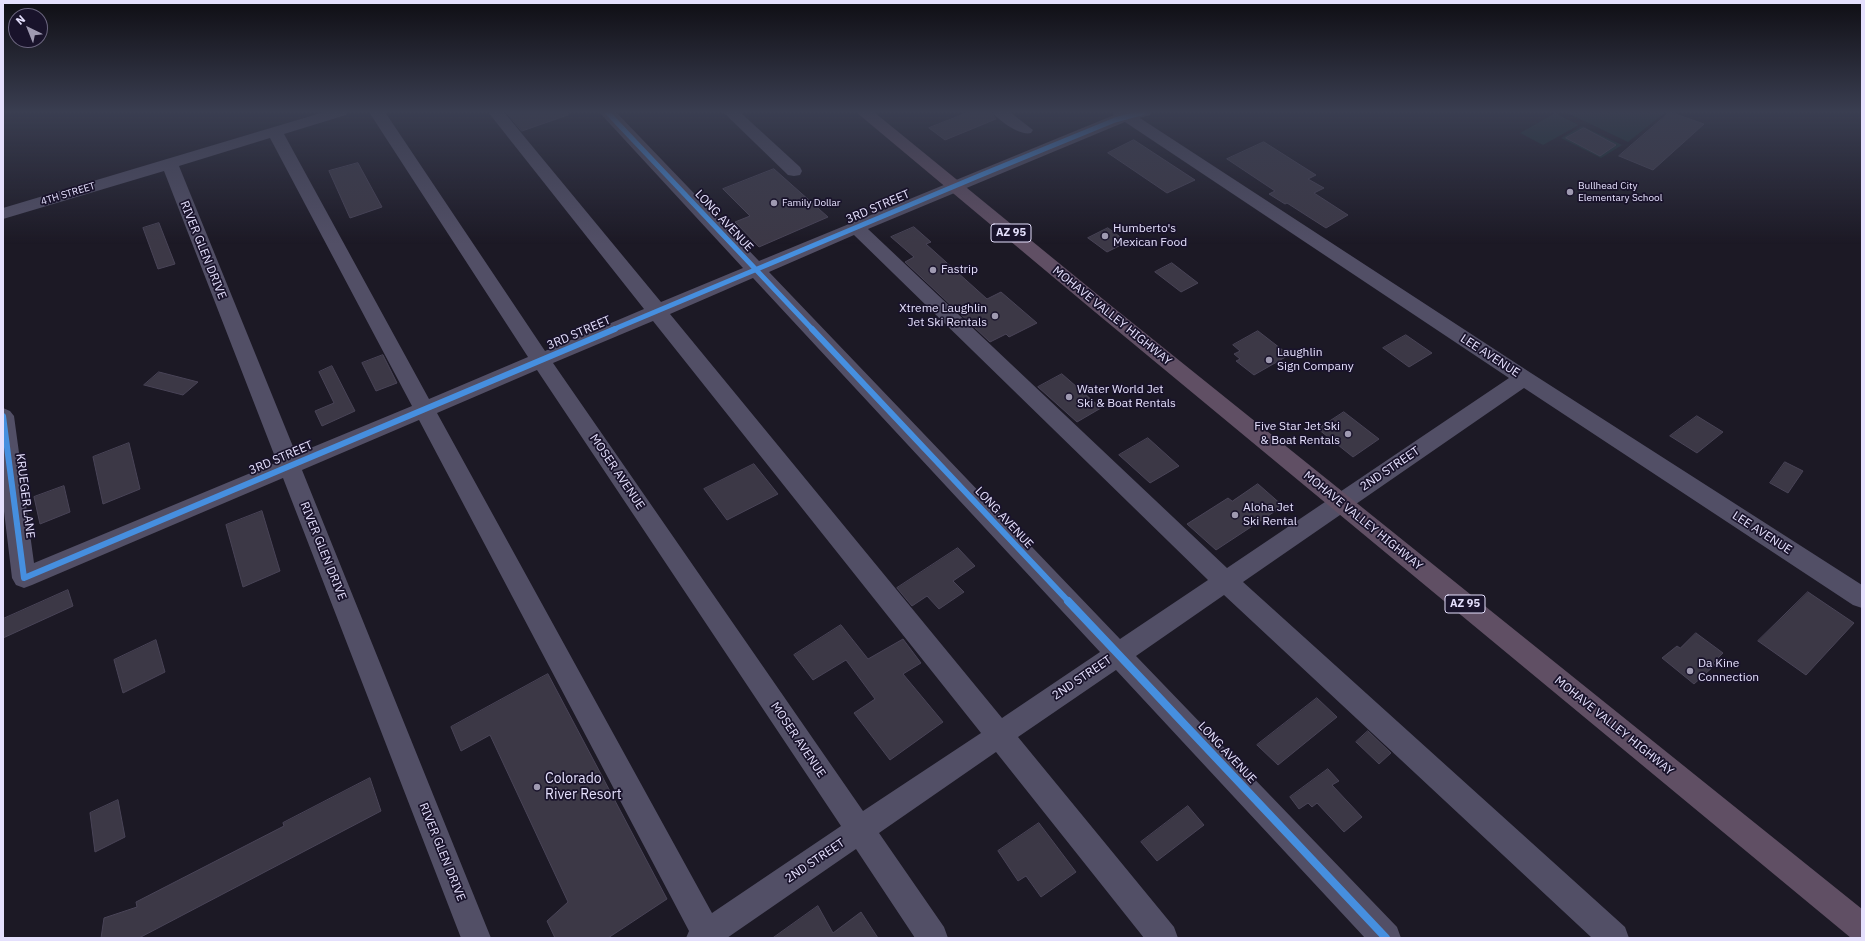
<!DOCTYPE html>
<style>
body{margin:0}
#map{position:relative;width:1865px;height:941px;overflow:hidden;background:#1c1925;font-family:"IBM Plex Sans",sans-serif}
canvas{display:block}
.frame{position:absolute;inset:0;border:4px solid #e5e0fd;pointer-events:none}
.north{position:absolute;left:8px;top:8px;width:40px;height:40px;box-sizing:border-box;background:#19132b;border:1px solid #6b657f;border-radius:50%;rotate:317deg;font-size:11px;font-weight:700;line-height:16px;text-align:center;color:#e5e0fd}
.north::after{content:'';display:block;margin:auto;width:14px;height:18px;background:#9f9ab1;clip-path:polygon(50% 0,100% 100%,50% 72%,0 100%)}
</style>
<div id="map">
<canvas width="1865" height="941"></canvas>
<div class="frame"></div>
<div class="north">N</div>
</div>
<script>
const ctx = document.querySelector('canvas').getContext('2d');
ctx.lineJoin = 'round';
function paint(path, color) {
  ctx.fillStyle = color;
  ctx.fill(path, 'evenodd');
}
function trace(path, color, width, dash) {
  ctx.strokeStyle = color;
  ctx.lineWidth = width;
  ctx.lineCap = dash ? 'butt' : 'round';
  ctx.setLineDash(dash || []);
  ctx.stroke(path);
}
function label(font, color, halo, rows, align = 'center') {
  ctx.font = font + ' "IBM Plex Sans",sans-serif';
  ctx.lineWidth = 3.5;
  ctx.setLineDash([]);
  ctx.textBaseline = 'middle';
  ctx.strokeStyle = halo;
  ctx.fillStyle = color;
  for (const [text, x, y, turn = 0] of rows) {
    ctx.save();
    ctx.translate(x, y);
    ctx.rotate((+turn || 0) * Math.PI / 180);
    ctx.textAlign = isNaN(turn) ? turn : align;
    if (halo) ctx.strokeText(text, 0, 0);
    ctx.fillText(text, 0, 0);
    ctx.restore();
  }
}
paint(new Path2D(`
 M1565,112H1666L1628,142Z
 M1555,113L1579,125L1543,145L1520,133Z
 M1582,126L1622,145L1601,158L1561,138Z`), '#183033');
const building = new Path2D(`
 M506,112H568V115L522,131Z
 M969,112H991L996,119L945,140L929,128Z
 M1670,112L1704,124L1653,170L1619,156Z
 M1584,128L1616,145L1600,156L1566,138Z
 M1134,140L1195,180L1167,193L1108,153Z
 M1264,142L1316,175L1308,179L1324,188L1314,193L1348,215L1326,228L1287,203L1285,204L1269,194L1275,191L1227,159Z
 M358,163L382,207L350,218L329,171Z
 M774,169L828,217L759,247L735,222L750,216L723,189Z
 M159,223L175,264L158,269L143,228Z
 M914,227L931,242L926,244L987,299L1001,292L1037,323L1009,337L1006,334L990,342L905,262L914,257L891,237Z
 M1108,228L1127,242L1107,252L1088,238Z
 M1172,263L1198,283L1181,292L1155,272Z
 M1258,331L1289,355L1254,375L1236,361L1240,359L1234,354L1240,351L1233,345Z
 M1406,335L1432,353L1409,367L1383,348Z
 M383,355L397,383L376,391L362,363Z
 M332,366L355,411L322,426L315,411L334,403L319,372Z
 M159,372L198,382L183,395L144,385Z
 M1062,374L1101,408L1077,422L1038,387Z
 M1344,412L1379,439L1353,457L1318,429Z
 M1697,416L1723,432L1697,453L1670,436Z
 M1148,438L1179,466L1150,483L1119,455Z
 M129,443L140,489L103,504L93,457Z
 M1785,462L1803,471L1788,493L1770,483Z
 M754,464L778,494L727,520L704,489Z
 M1258,484L1283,506L1216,550L1187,524L1228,498L1232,501Z
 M64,486L70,512L40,524L34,497Z
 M262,511L280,571L243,587L226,525Z
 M958,548L975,566L953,581L964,592L939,609L927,596L912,606L897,588Z
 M68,590L73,606L3,638V619Z
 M1808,592L1854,623L1806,675L1758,641Z
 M841,625L868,659L903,639L921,663L903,674L943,722L890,760L854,713L875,699L846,660L813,680L794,655Z
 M1696,633L1723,653L1713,663L1715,665L1694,684L1662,658L1677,646L1680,648Z
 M156,640L165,672L123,693L114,660Z
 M548,674L667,899L608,938H555L547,921L568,902L490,735L461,751L451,727Z
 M1317,698L1337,717L1278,765L1257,745Z
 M1368,731L1391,753L1379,764L1356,742Z
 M1328,769L1339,781L1332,785L1362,817L1344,832L1317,803L1312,807L1308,803L1299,809L1290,797Z
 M370,778L381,811L139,938H101L104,918L137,907L136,902L284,826L283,823Z
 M118,800L125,837L95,852L90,813Z
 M1188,806L1204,825L1157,861L1141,842Z
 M1039,823L1076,872L1041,897L1026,876L1018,881L998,851Z
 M818,906L833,933L861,912L878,938H773Z`);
paint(building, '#3c3846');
trace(building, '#494457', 1);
paint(new Path2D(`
 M324,112H348L346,115L284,134L429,399L528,357L369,112H385L545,351L644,309L488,112H504L661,302L743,268L599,112H616L759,261L1114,115L1112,112H1152L1150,115L1140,118L1531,373L1862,585V608L1853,605L1524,388L1243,582L1625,927L1629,938H1592L1224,595L1136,656L1397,927L1401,938H1365L1116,670L1018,737L1174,927L1178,938H1144L996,752L879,833L944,927L948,938H915L856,849L727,938H686L689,931L419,420L302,470L491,938H461L283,478L32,585L24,588L16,585L12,578L3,503V408L10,411L14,416L34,563L277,462L164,171L3,219V208ZM1125,122L1509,378L1227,568L868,229ZM270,138L412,406L296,454L179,166ZM854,235L1208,580L1120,639L769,272ZM753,278L1100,652L1002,718L670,314ZM653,321L981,733L863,811L553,363ZM537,370L841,826L712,913L437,413Z
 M723,112H740L800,167L802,171L800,175L794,176L788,175Z
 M992,112H1010L1033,130L1031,133C1020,136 999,121 992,112Z`), '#524f66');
paint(new Path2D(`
 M856,112H874L1109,304L1862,909V938H1851L1095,312Z`), '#604f64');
trace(new Path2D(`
 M607,112L813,330
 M612,330L981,175L1115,120L1144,112`), '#468fdf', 5);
trace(new Path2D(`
 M812,329L1069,602
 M3,416L24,578L615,329`), '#468fdf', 6);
trace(new Path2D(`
 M1068,601L1386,938`), '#468fdf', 8);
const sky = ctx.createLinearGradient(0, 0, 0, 244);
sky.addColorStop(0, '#0f0e14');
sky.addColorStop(0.46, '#3a3e51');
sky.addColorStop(1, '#3a3e5100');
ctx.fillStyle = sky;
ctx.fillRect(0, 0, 1865, 244);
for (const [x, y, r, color] of [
 [1570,192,4,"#9f9ab1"],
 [774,203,4,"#9f9ab1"],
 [1105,236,4,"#9f9ab1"],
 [933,270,4,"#9f9ab1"],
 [995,316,4,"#9f9ab1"],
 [1269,360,4,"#9f9ab1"],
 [1069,397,4,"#9f9ab1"],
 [1348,434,4,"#9f9ab1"],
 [1235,515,4,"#9f9ab1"],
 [1690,671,4,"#9f9ab1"],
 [537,787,4,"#9f9ab1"]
]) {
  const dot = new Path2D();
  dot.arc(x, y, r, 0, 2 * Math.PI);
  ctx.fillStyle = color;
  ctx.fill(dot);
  trace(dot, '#19132b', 1.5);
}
label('10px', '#e5e0fd', '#19132b', [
 ["Bullhead City",1578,186],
 ["Elementary School",1578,198],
 ["Family Dollar",782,203]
], 'left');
label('10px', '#e5e0fd', '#19132b', [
 ["4TH STREET",68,194,-17]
]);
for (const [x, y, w] of [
 [1011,233,40],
 [1465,604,40]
]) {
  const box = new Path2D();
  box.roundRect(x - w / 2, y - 9, w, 18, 3);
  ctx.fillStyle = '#19132b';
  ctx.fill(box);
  trace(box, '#e5e0fd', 1);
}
label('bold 11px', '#e5e0fd', null, [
 ["AZ 95",1011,233],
 ["AZ 95",1465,604]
]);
label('12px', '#e5e0fd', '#19132b', [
 ["3RD STREET",878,207,-23],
 ["LONG AVENUE",724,221,47],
 ["RIVER GLEN DRIVE",203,250,68],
 ["MOHAVE VALLEY HIGHWAY",1112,316,39],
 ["3RD STREET",579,333,-23],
 ["LEE AVENUE",1490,356,33],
 ["3RD STREET",281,458,-23],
 ["2ND STREET",1390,469,-34],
 ["MOSER AVENUE",617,472,56],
 ["KRUEGER LANE",25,496,83],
 ["LONG AVENUE",1004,518,47],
 ["MOHAVE VALLEY HIGHWAY",1363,521,39],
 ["LEE AVENUE",1762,533,33],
 ["RIVER GLEN DRIVE",323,551,68],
 ["2ND STREET",1082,678,-34],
 ["MOHAVE VALLEY HIGHWAY",1614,726,39],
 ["MOSER AVENUE",798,740,56],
 ["LONG AVENUE",1227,753,47],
 ["RIVER GLEN DRIVE",442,852,68],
 ["2ND STREET",815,861,-34]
]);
label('12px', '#e5e0fd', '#19132b', [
 ["Humberto's",1113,229],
 ["Mexican Food",1113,243],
 ["Fastrip",941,270],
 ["Xtreme Laughlin",987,309,"right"],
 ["Jet Ski Rentals",987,323,"right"],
 ["Laughlin",1277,353],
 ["Sign Company",1277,367],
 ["Water World Jet",1077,390],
 ["Ski & Boat Rentals",1077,404],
 ["Five Star Jet Ski",1340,427,"right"],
 ["& Boat Rentals",1340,441,"right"],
 ["Aloha Jet",1243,508],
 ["Ski Rental",1243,522],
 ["Da Kine",1698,664],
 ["Connection",1698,678]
], 'left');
label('14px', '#e5e0fd', '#19132b', [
 ["Colorado",545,779],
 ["River Resort",545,795]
], 'left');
</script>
